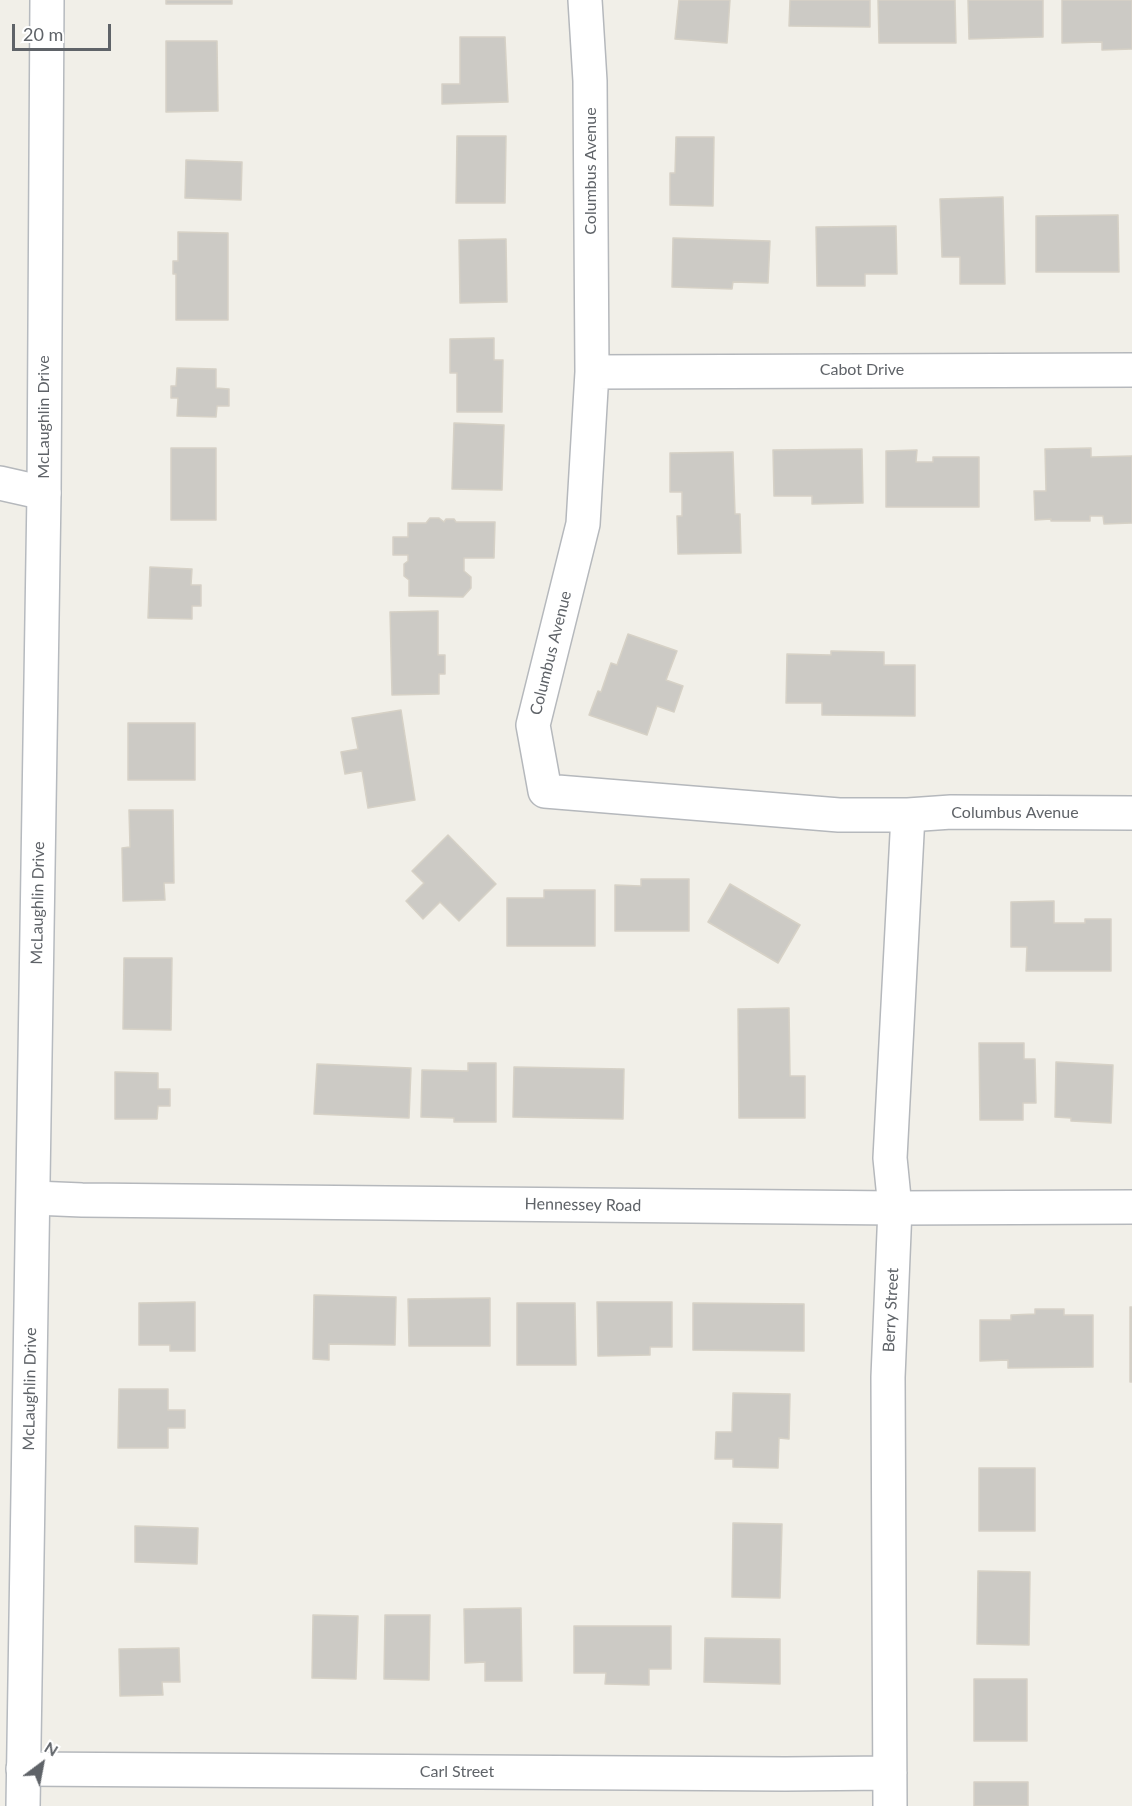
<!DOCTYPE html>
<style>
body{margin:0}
#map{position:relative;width:1132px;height:1806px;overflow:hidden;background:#f1efe8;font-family:Lato,sans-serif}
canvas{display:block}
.north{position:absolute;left:12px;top:1734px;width:60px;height:60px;-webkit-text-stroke:4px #fff;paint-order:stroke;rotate:32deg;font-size:16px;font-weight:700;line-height:24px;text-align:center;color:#5f6368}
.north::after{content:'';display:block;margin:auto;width:21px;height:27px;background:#5f6368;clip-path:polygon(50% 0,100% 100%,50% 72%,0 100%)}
.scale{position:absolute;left:12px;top:24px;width:99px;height:27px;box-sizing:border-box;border:3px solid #5f6368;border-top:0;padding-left:8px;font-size:18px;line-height:21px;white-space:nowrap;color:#5f6368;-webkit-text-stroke:4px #fff;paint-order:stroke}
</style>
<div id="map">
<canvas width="1132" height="1806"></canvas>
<div class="north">N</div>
<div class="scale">20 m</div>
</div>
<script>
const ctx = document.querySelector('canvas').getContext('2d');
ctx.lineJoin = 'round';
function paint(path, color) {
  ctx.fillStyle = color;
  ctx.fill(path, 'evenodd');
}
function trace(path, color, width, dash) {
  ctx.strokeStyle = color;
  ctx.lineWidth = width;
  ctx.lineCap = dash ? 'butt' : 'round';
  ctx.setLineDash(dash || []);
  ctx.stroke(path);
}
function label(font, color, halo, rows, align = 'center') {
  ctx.font = font + ' Lato,sans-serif';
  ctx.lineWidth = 4.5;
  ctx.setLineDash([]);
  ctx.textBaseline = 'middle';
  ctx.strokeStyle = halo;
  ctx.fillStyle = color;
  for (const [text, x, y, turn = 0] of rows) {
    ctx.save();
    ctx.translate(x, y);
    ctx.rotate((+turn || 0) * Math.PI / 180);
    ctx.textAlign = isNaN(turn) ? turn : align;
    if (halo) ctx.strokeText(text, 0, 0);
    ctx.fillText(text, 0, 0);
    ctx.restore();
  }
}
const building = new Path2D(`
 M166,0H232V4H166Z
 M679,0H730L727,43L675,39Z
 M790,0H870V27L789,26Z
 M878,0H955L956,43H879Z
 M968,0H1043V37L969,39Z
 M1062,0H1132V49L1102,50V42L1062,43Z
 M460,37H505L508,102L442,104V84H460Z
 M166,41H217L218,111L166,112Z
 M457,136H506L505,203H456Z
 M676,137H714L713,206L670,205V173H675Z
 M186,160L242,162L241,200L185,198Z
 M1003,197L1005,284H960V257H942L940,199Z
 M1118,215L1119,272H1036V216Z
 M896,226L897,274H865V286H817L816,227Z
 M178,232L228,233V320H176V274H173V261H178Z
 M673,238L770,241L768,283L733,282L732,289L672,287Z
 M506,239L507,302L460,303L459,240Z
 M494,338V360H503L502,412H457V373H450V339Z
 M177,368L216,369V388L229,389V406H217L216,417L177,416L178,398H171V386H176Z
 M454,423L504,425L502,490L452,489Z
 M171,448H216V520H171Z
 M1091,448V457L1132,456V523L1104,524L1103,516H1090V521H1051V519L1035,520L1034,491H1046L1045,449Z
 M862,449L863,503L812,504V496H774L773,450Z
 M917,450L916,462H933V457H979V507H886V451Z
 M733,452L735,514H740L741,553L678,554L677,516H682V492H670V453Z
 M430,518H439L444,522L446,519H454L456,522H495L494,558H464V571L471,577V588L463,597L409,596V580L404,576V564L408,561V555H393V537H408V523H426Z
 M150,567L192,569L191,585H201V606H192V619L148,618Z
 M438,611V655H445V674H439V694L392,695L390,612Z
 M628,634L677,651L666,680L683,686L674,712L657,706L647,735L589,715L598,691L601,692L611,663L617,665Z
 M831,651L884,652V665H915V716L822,715V703H786L787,654L831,655Z
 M401,710L415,800L368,808L362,771L345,774L341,752L358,749L352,718Z
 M128,723H195V780H128Z
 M129,810H173L174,883H164L165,900L123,901L122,848L130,847Z
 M448,835L496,884L459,921L440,902L423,919L406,901L424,883L412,871Z
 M641,879H689V931H615V885L641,886Z
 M730,884L800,925L778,963L708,922Z
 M544,890H595V946H507V898H544Z
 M1054,901V923H1085V919H1111V971H1026L1027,947H1011V902Z
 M124,958H172L171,1030L123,1029Z
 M789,1008L790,1076H805V1118H739L738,1009Z
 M979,1043H1024V1059H1035L1036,1103H1023V1120H980Z
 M1056,1062L1113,1065L1111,1123L1071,1121V1118L1055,1117Z
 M468,1063H496V1122H454V1118L421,1117L422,1070L468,1071Z
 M317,1064L411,1068L409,1118L314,1114Z
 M514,1067L624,1069L623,1119L513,1117Z
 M115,1072L158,1073V1089H170V1106H158L157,1119H115Z
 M314,1295L396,1297L395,1345L329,1344V1360L313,1359Z
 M490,1298V1346H409L408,1299Z
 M195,1302V1351H170V1345H139V1303Z
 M597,1302H672V1347H650V1355L598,1356Z
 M517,1303H575L576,1365H517Z
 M693,1303L804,1304V1351L693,1350Z
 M1130,1307H1132V1382H1130Z
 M1035,1309H1064V1315H1093V1367L1008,1368V1360L980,1361V1320H1011V1315L1035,1314Z
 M119,1389H168V1410H185V1428H168V1448H118Z
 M733,1393L790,1394L789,1439L779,1438L778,1468L733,1467V1459H715L716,1432H732Z
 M979,1468H1035V1531H979Z
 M733,1523L782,1524L780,1598L732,1597Z
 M135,1526L198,1528L197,1564L135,1562Z
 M978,1571L1030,1572L1029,1645L977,1644Z
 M521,1608L522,1681H485V1662L465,1663L464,1609Z
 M313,1615L358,1616L356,1679L312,1678Z
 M385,1615H430L429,1680L384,1679Z
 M574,1626H671V1669H649V1685L605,1684L606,1673H574Z
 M705,1638L780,1639V1684L704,1682Z
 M179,1648L180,1682H162L163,1695L120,1696L119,1649Z
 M974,1679H1027V1741H974Z
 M974,1782H1028V1806H974Z`);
paint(building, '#cccac5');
trace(building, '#d6d1c6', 1.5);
const minor = new Path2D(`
 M585,0L590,81L592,372L583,524L533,725L545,791L839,815H908L951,812L1132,813
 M592,372L1132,370
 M0,483L44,493
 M23,1769L785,1774L890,1773
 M890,1806L888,1377L895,1208L890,1158L908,815`);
const tertiary = new Path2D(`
 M34,1198L82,1200L895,1208L1132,1207`);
const secondary = new Path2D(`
 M23,1806L44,493L47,0`);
trace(minor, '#b5b8bc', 36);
trace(tertiary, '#b5b8bc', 36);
trace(secondary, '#b6babf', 36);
trace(minor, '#fff', 33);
trace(tertiary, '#fff', 33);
trace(secondary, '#fff', 33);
label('16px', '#5f6368', '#fff', [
 ["Columbus Avenue",591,171,-90],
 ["Cabot Drive",862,370],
 ["McLaughlin Drive",44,417,-90],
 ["Columbus Avenue",551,653,-76],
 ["Columbus Avenue",1015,813],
 ["McLaughlin Drive",38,903,-89],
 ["Hennessey Road",583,1205,1],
 ["Berry Street",891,1310,-87],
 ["McLaughlin Drive",30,1389,-89],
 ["Carl Street",457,1772]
]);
</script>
